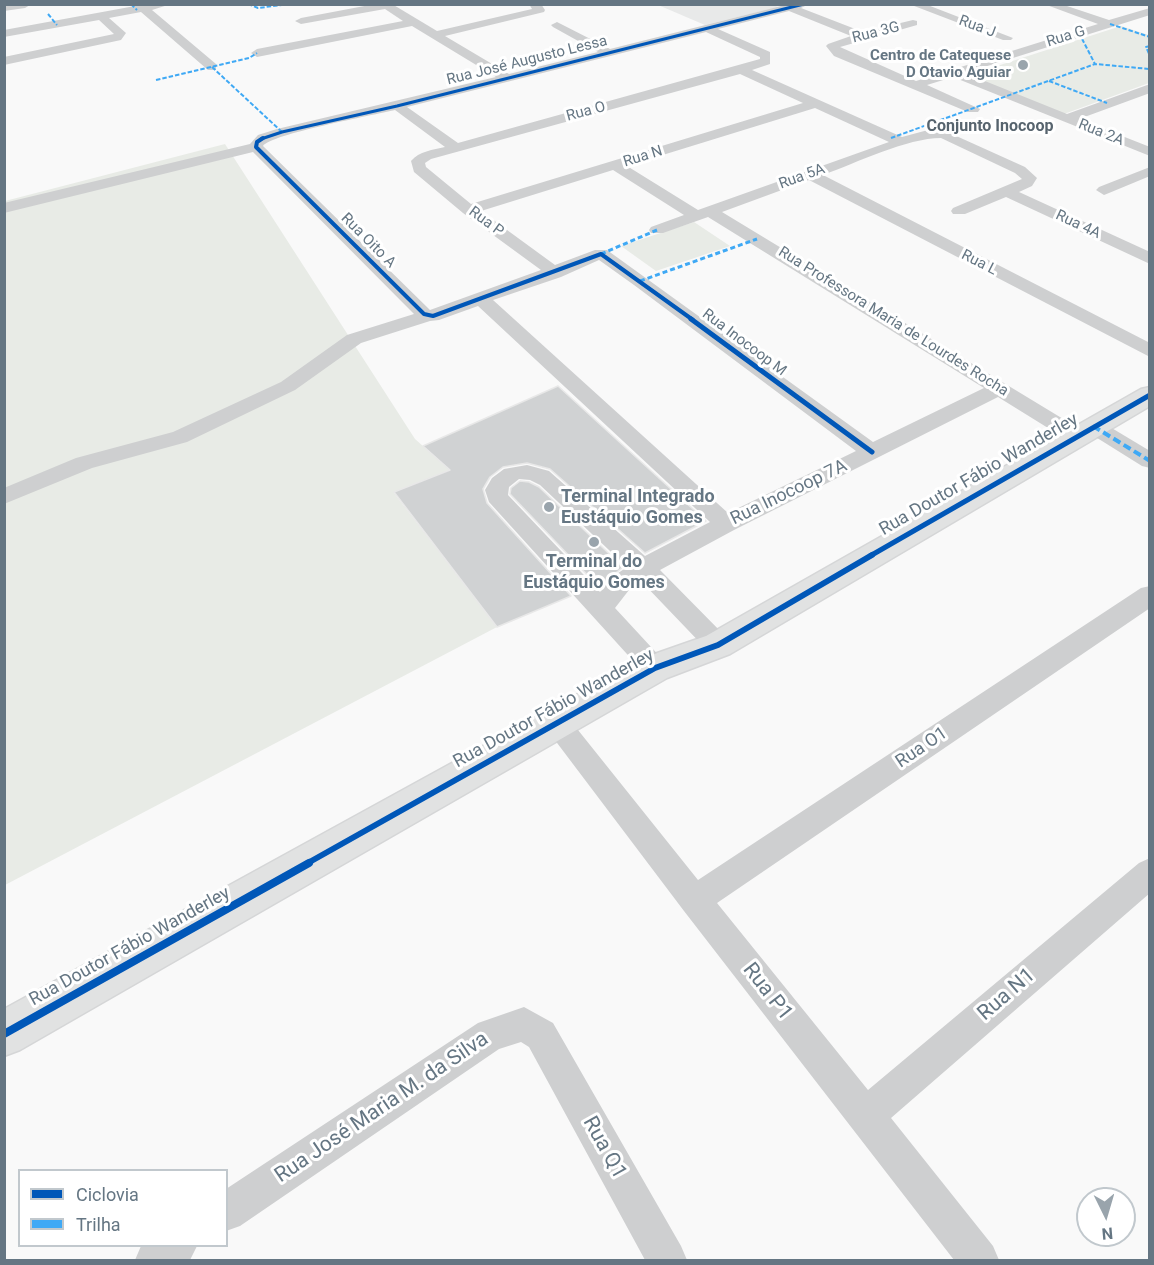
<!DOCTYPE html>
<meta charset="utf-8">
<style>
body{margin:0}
#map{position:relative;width:1154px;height:1265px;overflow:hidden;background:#f9f9f9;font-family:Roboto,sans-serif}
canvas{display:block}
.frame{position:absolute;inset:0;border:6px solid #657683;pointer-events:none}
.legend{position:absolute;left:18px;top:1169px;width:210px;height:78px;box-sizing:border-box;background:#fff;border:2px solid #c1c8cd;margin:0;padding:8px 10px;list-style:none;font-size:18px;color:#657683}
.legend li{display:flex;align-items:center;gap:12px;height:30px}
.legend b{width:30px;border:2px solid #c1c8cd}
.north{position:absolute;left:1076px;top:1187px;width:60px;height:60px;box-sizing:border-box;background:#fff;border:2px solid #c1c8cd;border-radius:50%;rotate:175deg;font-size:16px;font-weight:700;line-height:24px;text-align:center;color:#657683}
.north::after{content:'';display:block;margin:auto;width:21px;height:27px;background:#99a4ac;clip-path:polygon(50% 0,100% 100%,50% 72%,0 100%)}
</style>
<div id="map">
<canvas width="1154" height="1265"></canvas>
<div class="frame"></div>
<ul class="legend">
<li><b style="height:8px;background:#0057b8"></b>Ciclovia</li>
<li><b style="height:8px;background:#3fa9f5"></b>Trilha</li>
</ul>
<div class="north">N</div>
</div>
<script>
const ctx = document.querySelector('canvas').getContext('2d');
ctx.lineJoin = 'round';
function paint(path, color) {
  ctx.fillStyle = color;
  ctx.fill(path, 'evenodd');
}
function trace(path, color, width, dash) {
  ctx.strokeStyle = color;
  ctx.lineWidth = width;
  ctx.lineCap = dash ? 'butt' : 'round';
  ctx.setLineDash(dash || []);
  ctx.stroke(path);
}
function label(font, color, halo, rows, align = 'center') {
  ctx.font = font + ' Roboto,sans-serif';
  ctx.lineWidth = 6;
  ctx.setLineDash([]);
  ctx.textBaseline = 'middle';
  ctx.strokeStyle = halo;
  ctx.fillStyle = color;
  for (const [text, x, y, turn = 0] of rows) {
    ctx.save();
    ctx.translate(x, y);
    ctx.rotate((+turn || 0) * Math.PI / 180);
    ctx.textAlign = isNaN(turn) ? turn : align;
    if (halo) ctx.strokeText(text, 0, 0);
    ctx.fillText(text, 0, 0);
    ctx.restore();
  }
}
paint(new Path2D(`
 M772,4L778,7L705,25L658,5Z`), '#e8e9e9');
paint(new Path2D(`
 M1121,26L1149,35V83L1064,114L966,76Z
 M225,144L415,439L450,470L394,493L497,627L5,885V201Z
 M694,222L730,246L656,271L621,246Z`), '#e8ebe6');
const building = new Path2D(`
 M558,386L706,521L645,553L550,469L527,463L503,467L490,477L483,489L487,503L571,596L497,627L394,492L450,470L423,446Z
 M520,481L529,482L539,487L623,567L605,582L597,585L510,494L511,488Z`);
paint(building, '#d0d2d3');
trace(building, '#e8e8e8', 1.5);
const secondary = new Path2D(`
 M1150,387V406L730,654L667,678L20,1050L4,1056V1009L643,658L706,636L1141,389Z`);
trace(secondary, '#d5d6d7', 3);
paint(new Path2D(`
 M146,4H171L152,10L216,64V70H208L141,12L109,18L126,33L121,40L4,65V57L114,34L99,20L4,37V30Z
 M375,4H392L437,31L532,9L529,4H541L545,10L544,12L445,36L509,74L598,52L553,27L551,25L557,22L610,49L789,4H809L801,8L863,32L913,20L917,21V25L840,47L916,81L1098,24L1044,4H1061L1109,20L1150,8V15L965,73L1067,114L1150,84V93L1079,119L1150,147V156L953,77L927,85L980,109L978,112H968L834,56L826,46L828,44L851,36L789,11L718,29L770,52V64L752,70L902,137L928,130H943L1025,167L1037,178L1032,186L1019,192L1150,252V264L1006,197L965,214H953L951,211L953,208L1022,179L1015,173L941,138C907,138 856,163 823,175L1150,343V357L809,180L722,212L1083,431L1086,436L1083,441L1076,443L1069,441L998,397L734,530L660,570L727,638L731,645L727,652L718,655L709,652L641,581L629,590L615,608L664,661L668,668L664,675L655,679L646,675L489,502L485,490L492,478L504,469L527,465L549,471L645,556L710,522L478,306L439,320L430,321L361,343L295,390L187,442L92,468L4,504V488L76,458L173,432L281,382L347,335L414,314L253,152L4,213V203L250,144L258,135L277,129L496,77L412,26L257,57L251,53L257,49L403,21L385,9L301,24L295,21L301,18ZM706,32L760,57V59L458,143L407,107ZM740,74L803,103L471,204L426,167L425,163L431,159ZM815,108L889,142L698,210L627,166ZM395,110L445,147C433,150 419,151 411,161L414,172L463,213L541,270L430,310L263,146C271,134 374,115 395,110ZM613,170L684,215L651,227L649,230L651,233H663L708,217L984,388L873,442L607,250H595L555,265L481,211ZM599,260L634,285L856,451L728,513L493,300L561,277ZM519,479L530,480L540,485L627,567L611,578L600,592L508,495L509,487Z
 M909,4H925L1013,38L1011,40H1003Z
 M4,5L30,4V5L25,8L4,11Z
 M1150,167V176L1109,193L1104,195L1096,190L1099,187Z
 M1093,419L1100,421L1150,451V468L1142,466L1086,431L1083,426L1086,421Z
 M1150,586V608L717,903L868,1090L1139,863L1150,858V893L891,1118L993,1246L999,1260H954L684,911L542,723L546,715L556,711L566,715L698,880L1141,588Z
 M524,1007L553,1023L681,1246L687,1260H645L529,1047L521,1042L499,1049L240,1226L226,1231V1189L478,1023Z
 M141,1246H197L190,1260H135Z`), '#cecfd0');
paint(secondary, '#e1e2e2');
trace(new Path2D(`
 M131,4L137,10
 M248,4L258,8L289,4
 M48,14L57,25
 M1110,24L1150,37
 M1079,33L1095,64
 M1150,46L1146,47L1150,56
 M212,67L282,132
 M156,80L249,58L257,53
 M1049,81L1107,103
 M891,138L1095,64L1150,69`), '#3fa9f5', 2, [4.5, 2]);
trace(new Path2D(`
 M601,254L657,230
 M640,281L757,239`), '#3fa9f5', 3, [5, 3]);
trace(new Path2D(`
 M1093,426L1150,461`), '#3fa9f5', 4, [8, 4]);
trace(new Path2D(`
 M261,139L282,132L397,106L804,4`), '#0057b8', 3);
trace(new Path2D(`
 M263,138L257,142L256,147L424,314L433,316L601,254L693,320`), '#0057b8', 4);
trace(new Path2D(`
 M691,319L872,452
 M870,556L1150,395`), '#0057b8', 5);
trace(new Path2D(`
 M306,864L655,668L718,645L872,555`), '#0057b8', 6);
trace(new Path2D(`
 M4,1034L309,863`), '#0057b8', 8);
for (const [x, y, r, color] of [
 [1023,65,6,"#99a4ac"],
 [549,507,6,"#99a4ac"],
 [594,542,6,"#99a4ac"]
]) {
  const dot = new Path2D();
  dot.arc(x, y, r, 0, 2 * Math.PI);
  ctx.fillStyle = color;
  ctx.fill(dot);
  trace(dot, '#fff', 2);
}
label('15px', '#657683', '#fff', [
 ["Rua J",977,27,20],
 ["Rua 3G",876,33,-14],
 ["Rua G",1066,37,-17],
 ["Rua José Augusto Lessa",527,61,-14],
 ["Rua O",586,112,-15],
 ["Rua 2A",1101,133,22],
 ["Rua N",643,157,-17],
 ["Rua 5A",802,177,-20],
 ["Rua P",486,222,36],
 ["Rua 4A",1078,225,25],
 ["Rua Oito A",368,241,45],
 ["Rua L",979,263,27],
 ["Rua Professora Maria de Lourdes Rocha",893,322,32],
 ["Rua Inocoop M",744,343,37]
]);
label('bold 15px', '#657683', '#fff', [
 ["Centro de Catequese",1011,56],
 ["D Otavio Aguiar",1011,73]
], 'right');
label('bold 16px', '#57646e', '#fff', [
 ["Conjunto Inocoop",990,127]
]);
label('18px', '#657683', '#fff', [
 ["Rua Doutor Fábio Wanderley",979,475,-30],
 ["Rua Inocoop 7A",789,493,-26],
 ["Rua Doutor Fábio Wanderley",554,709,-29],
 ["Rua O1",922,748,-34],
 ["Rua Doutor Fábio Wanderley",130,947,-29]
]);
label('bold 18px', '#657683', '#fff', [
 ["Terminal Integrado",561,497],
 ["Eustáquio Gomes",561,518],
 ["Terminal do",594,562,"center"],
 ["Eustáquio Gomes",594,583,"center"]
], 'left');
label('21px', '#657683', '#fff', [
 ["Rua P1",767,992,52],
 ["Rua N1",1007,995,-41],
 ["Rua José Maria M. da Silva",382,1108,-34],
 ["Rua Q1",604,1148,61]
]);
</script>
